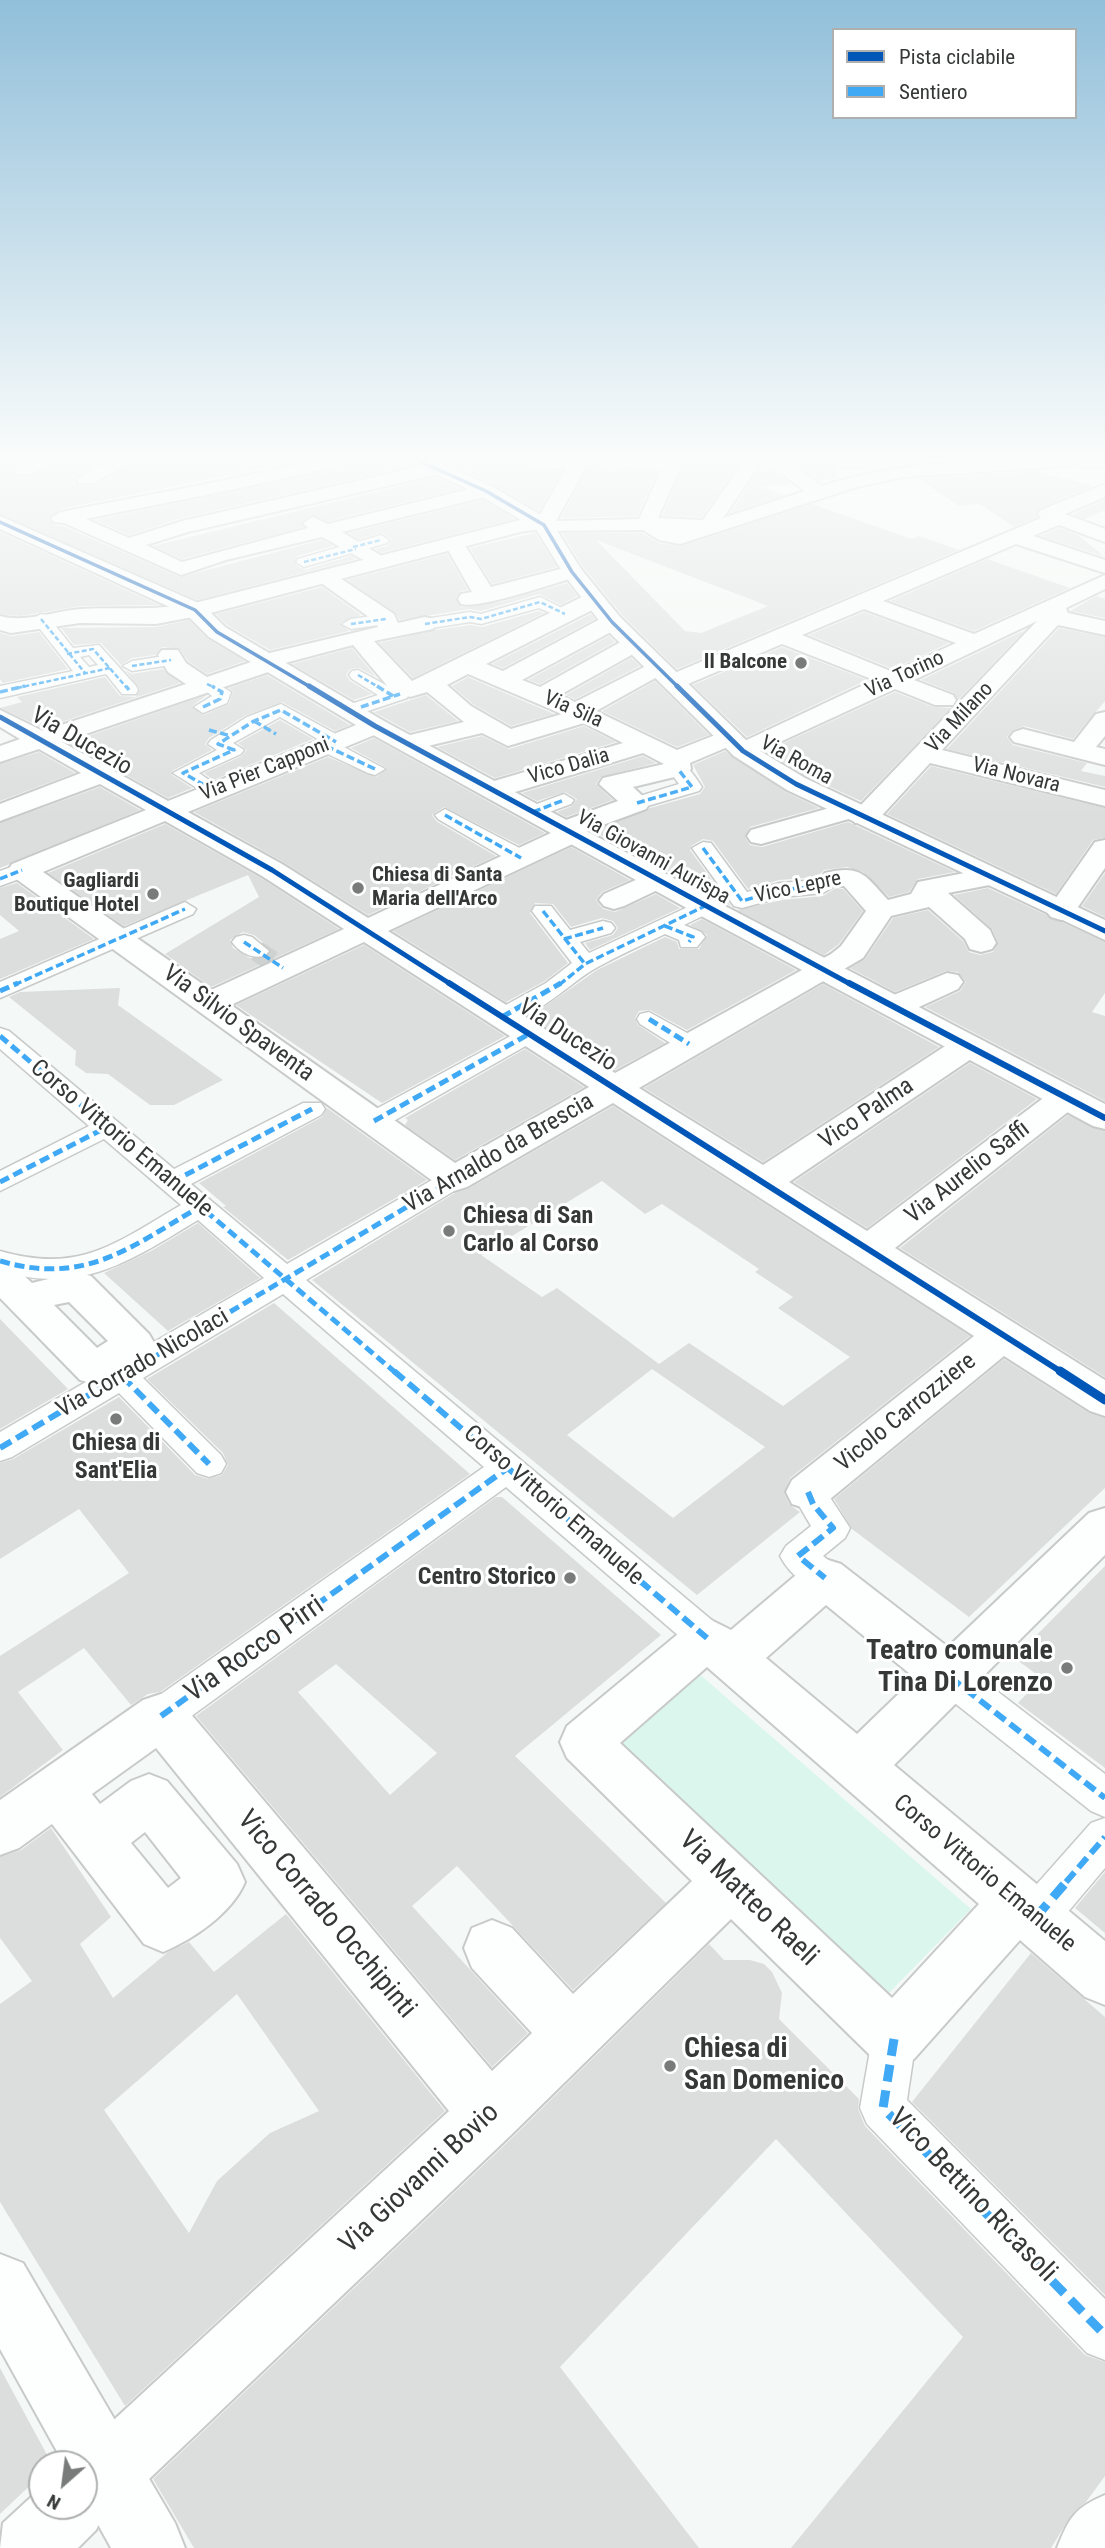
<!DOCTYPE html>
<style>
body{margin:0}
#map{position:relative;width:1105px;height:2548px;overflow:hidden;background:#f4f8f6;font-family:"Roboto Condensed",sans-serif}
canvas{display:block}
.legend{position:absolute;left:832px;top:28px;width:245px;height:91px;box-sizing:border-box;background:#fff;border:2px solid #aeafaf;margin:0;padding:9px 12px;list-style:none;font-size:21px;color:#353837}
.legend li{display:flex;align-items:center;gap:14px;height:35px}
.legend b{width:35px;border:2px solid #aeafaf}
.north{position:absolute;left:28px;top:2450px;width:70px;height:70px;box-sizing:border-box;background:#fff;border:2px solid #aeafaf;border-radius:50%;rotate:208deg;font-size:19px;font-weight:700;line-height:28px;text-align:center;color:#353837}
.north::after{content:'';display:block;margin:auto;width:24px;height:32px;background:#787b7a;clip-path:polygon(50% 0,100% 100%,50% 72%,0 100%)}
</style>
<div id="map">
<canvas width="1105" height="2548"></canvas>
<ul class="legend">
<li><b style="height:9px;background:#0057b8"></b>Pista ciclabile</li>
<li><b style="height:9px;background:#3fa9f5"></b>Sentiero</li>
</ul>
<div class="north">N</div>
</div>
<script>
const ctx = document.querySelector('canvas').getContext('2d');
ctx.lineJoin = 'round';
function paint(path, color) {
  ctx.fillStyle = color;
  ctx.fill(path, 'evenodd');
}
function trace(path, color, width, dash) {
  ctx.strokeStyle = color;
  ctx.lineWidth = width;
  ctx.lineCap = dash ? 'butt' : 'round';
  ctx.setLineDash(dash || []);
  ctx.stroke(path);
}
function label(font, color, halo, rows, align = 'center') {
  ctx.font = font + ' "Roboto Condensed",sans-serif';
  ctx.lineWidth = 6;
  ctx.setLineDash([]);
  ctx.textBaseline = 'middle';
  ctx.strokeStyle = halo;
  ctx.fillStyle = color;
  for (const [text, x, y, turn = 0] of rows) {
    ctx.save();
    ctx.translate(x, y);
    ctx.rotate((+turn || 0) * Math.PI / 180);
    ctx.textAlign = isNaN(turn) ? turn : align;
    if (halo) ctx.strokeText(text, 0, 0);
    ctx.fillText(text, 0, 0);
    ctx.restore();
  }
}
paint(new Path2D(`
 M698,1673L971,1909L889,1993L620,1743Z`), '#dbf6ed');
paint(new Path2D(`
 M0,461H23L13,469L18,477L33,476L55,461H103L76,477L79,486L94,485L136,461H300L60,509L49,520L54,525L63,526L180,577L322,540L333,546L297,556L295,564L305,570L351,556L356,559L197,600L0,514Z
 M347,461H408L413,466L181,518L129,535L95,520L311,475L343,468Z
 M442,461H521L532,469L562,471L539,511L494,485Z
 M591,461L615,469L657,472L637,516L561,518Z
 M685,461H741L702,517L662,516Z
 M791,461H836L837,478L819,481Z
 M764,463L791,484L762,487L785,495L730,513Z
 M1040,471L1052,477L1056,476L1093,486L1040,508L1037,517L1014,527L980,504L959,506L919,479Z
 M437,477L460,489L328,521L312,515L302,521L303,527L182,559L153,546Z
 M483,500L514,519L381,553L375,549L388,546L392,539L382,533L358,539L349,533Z
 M1105,500V510L1085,519L1072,514Z
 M812,504L912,539L919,536L959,550L677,669L622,615L583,567L562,533H642L659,543L681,546ZM596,540L768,606L701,633L685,631Z
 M1059,528L1078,535L1105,557L1040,536Z
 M0,532L159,605L81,606L20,616L0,614Z
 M535,533L557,567L492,584L470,548Z
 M447,554L468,590L461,591L456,598L461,607L501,602L567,583L577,596L561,605L539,594L481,611L470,609L400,620L395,612L347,580Z
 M987,559L1070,588L974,631L890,601Z
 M322,587L361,615L340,623L349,631L270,650L227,625L216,614Z
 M1096,596L1105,599V618L1070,611Z
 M539,611L544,613L413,678L379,643L435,630L470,625L482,627Z
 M864,612L949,643L893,669L809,635Z
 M591,614L595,619L503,668L492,664Z
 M189,620L208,639L245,661L207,674L188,661L180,649L162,647L155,655L132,658L121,665L101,643L74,645L61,628L156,627Z
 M1059,628L1105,637V701L1073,739L1024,726L1013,730L1007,737L1013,745L1087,763L1081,771L1105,776V787L947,749Z
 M1025,630L958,700L954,693L921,680Z
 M39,632L68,669L3,683L0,679V633L11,636Z
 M609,636L615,642L540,684L528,680Z
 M782,647L867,680L747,737L693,685Z
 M352,648L376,677L359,668L350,669L346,675L350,681L372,694L354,700L292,664Z
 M631,658L640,666L575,699L566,695Z
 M163,669L180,683L43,728L0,708L22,702L17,697L105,677L120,696L136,697L140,689L125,670L132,674Z
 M267,675L350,725L335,731L282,702L246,715L209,738L205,744L212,750L172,771V775L192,788L168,798L68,743L207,695L192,706L204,715L229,704L233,691L229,688Z
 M468,677L554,714L511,726L473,704L452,686Z
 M655,681L709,735L677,747L602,711Z
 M895,692L934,707L951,708L861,801L806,776L766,751Z
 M426,695L458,721L410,732L374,712Z
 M280,720L313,739L213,780L204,773L242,756L247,750L238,743Z
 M584,726L616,742L495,778L437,747L482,736L509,749Z
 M374,738L545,833L519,845L444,807L432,815L436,821L496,856L368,915L283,862L194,812L328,757L376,777L387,768L351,748Z
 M725,751L786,792L819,808L750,827L745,837L750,845L762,847L848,822L955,872L918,879L909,892L889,897L863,872L847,867L824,870L817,877L779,880L748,889L713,841L703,839L691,846L690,850L731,906L593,831L650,808L700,794L705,787L693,765Z
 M39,752L75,773L0,801V764Z
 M643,756L656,763L601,777L596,784L613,800L566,817L557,812L572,806L577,799L565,792L537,801L522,793Z
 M931,766L1105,808V838L1093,840L1056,894L887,814Z
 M100,787L140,810L0,868V823Z
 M165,824L261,878L339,929L211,987L165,954L259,897L248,875L124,926L48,873ZM243,932L254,935L271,949L267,958H250L233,948L230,940Z
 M571,847L630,880L602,892L596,900L603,909L615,912L656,894L680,908L590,950L585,943L613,935L618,928L613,921L602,918L571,927L553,904L535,903L530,913L568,963L545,981L506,1002L393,931Z
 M1105,873V917L1082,906Z
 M17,883L94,939L0,979V939L19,931L0,915V888Z
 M836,888L843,889L863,911L839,944L824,955L737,910L782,900L823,896Z
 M988,888L1105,942V993L1092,1012L1105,1016V1101L925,1007L960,991L966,982L958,972L946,971L895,992L850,968L865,959L893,918L928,910L963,941L969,952L980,955L993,952L998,942L992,929L954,895Z
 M702,919L796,970L687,1030L650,1010L639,1011L635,1018L638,1025L665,1043L615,1070L530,1017L597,970L665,937L677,942L679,949H699L707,935L690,925Z
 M364,945L505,1036L382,1103L236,1005Z
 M823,984L939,1047L763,1162L644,1088Z
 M120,988L118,1005L223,1080L174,1105H150L108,1074L86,1073L75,1065L76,1051L9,997L20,992Z
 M525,1049L584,1087L455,1160L405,1125L408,1120L405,1118Z
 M970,1063L1037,1099L867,1228L794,1182Z
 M613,1106L970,1336L790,1478L784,1493L790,1505L800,1512L697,1595L312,1280L455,1193L468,1189ZM602,1181L645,1214L662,1204L759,1269L755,1272L793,1297L778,1308L850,1357L783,1406L689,1343L652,1369L659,1364L557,1288L542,1297L481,1255ZM652,1369L765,1447L673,1518L567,1435Z
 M327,1108L427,1180L288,1260L223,1207L226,1206L199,1183L322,1117Z
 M1068,1115L1105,1131V1377L900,1248Z
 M198,1223L260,1278L168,1331L104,1273L151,1251Z
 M274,1303L470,1474L160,1692L148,1694L131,1705L84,1648L18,1692L63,1750L0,1797V1656L129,1573L79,1509L0,1559V1463L13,1459L119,1397L195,1475L208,1479L222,1475L228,1465L223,1453L147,1379Z
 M0,1319L68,1389L0,1429Z
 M1004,1359L1089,1413L1105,1418V1488L969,1617L852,1529L834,1499Z
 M496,1497H502L661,1635L515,1756L666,1903L573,1990L457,1866L412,1906L528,2033L492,2067L196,1716ZM336,1664L437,1753L390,1795L298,1692Z
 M1105,1566V1768L1018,1703L1042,1678L1014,1658Z
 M51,1828L111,1917L80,1944L113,1998L168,1952L189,1942L214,1972L286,1914L445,2111L125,2406L0,2202V2004L32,1981L0,1938V1857L21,1850ZM237,1994L319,2111L270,2133L217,2181L189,2233L104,2110Z
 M1105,1872V1933L1075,1908Z
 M709,1944L724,1960H750L764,1964L772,1972L782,1993L779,2019L859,2099L858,2109L865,2126L1085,2355L1105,2362V2476L1086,2502L1072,2514L1051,2548H791L963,2337L776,2139L560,2367L699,2548H194L153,2479L513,2137Z
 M1031,1953L1105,2017V2295L912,2102Z
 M0,2368L52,2464H42V2474L0,2514Z`), '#dbdedd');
trace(new Path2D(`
 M257,951L272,961`), '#ced2d0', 21, [21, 10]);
const pedestrian = new Path2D(`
 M381,535L389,540L387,543L304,567L296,562L298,559Z
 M540,597L574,614L565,619L539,608L481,624L470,622L425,629L416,624L425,619L470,612L481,614Z
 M41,614L47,615L73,648L99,645L136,686L138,690L136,694H122L106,674L0,698V686L73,671L32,619ZM89,655L98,665L89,667L80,657Z
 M386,614L395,619L392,623L351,629L342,624L351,619Z
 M171,655L177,656L180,660L177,664L132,671L123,666L132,661Z
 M358,670L395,690H407L409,694L407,698L368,711H354L352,707L354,703L378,695L352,679L349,675L352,671Z
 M207,678L231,692L227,703L203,713L194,707L212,696L198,684Z
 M281,704L343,738L346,742L342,746L385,769L375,775L368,773L319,750L316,746L321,741L280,717L233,743L244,750L241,754L199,773L225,791L222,795H208L173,773L217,750L208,744L211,740L247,717Z
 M678,763C689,766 696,778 702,787L699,791L637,809L630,807L627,803L630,799L679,784L668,769Z
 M564,794L574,800L571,804L533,818L523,812L526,808Z
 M445,809L529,853L532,858L529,863H513L438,819L435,815Z
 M703,842L711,843L747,892L780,883L818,880L835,872L846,879L823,893L782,897L742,908L734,906L692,848Z
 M22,863L33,870L30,875L0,886V871Z
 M705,899L713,901L716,906L713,911L684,925L701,932L705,937L697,947H681L679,940L665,934C642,945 619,955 596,968C570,982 525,1030 493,1022L490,1017L493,1012L546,983L572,963L532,911L535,906H551L570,930L603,921L611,923L615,928L611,933L580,942L589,953Z
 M185,902L196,909L193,914L0,998V982Z
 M244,935L252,937L269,951L265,956C252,959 240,953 232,942L236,937Z
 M649,1012L698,1039L702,1044L698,1049H680L640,1024L637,1019L640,1014Z
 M529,1026L538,1029L542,1034L538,1039L383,1127L374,1129L365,1127L361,1121L365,1115Z
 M0,1028L9,1031L174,1169L303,1103H321L325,1109L321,1115L191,1184L287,1264L444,1173L454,1170L464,1173L468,1179L464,1185L306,1280L720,1627L725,1638L720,1649L707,1654L694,1649L506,1487L175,1728L161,1733L147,1728L142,1716L147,1704L484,1467L283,1294L143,1378L221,1455L226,1464L221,1473L209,1477L197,1473L119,1393L12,1457L0,1461V1432L264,1278L198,1220C130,1261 82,1295 0,1271V1251C80,1274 114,1244 181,1205L104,1139L0,1191V1171L89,1126L0,1049Z
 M808,1479L820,1482L850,1528L845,1538L823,1556L838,1568L843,1578L838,1588C815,1596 791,1577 780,1556L786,1546L811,1526L791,1492L796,1482Z
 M950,1661L963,1665L1105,1774V1817L1091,1811L937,1689L931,1677L937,1665Z
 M1105,1818V1868L1051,1932L1036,1938L1021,1932L1015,1917L1021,1902L1091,1823Z
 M894,2017L910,2023L916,2039L907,2100L1105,2299V2360L1087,2353L867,2124L860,2108L872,2039L878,2023Z`);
const minor = new Path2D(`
 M28,461H52L32,474H18L16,470Z
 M109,461H133L93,483H79L77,479Z
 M312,461H345L342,465C257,486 172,501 86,519L129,538L182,521L436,463L445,469L443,473L188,532L146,545L182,562L308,528L303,523L313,517L328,524L486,485L495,491L493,495L342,532L385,558L388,562L378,568L322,537L226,560L181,575L64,523L54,522L51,518L61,512C145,495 229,481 312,461Z
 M523,461H589L556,521L639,519L661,470L615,466L606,461H683L658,518L703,520L744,461H762L723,518L805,491L765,461H786L822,486C906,458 992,461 1080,461L1071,466L903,477L857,487L680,544L659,540L643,530L539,531L534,525L566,469L532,466Z
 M1105,484V497L1065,514L1105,529V542L1059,525L1033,536L1105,560V573L1016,544L883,601L974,634L1105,575V589L1066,608L1068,613L1105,621V635L1058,625L942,750L1105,790V806L930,763L875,823H855L852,818L761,844L751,842L747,836L751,830L851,802L861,805L1037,621L914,680L953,695L956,700L953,705H935L895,689L743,759L734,756L730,751L734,746L874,680L782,644L681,687H665L661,682L665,677L1041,518L1038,514L1041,510ZM864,609L956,643L893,672L802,635Z
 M454,537L461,539L491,587L572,566L582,572L579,576C555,583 481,609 461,604L458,599L461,594L472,592L444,543Z
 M324,570L331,572L394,614L398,623L425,617L433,619L436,624L433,629L374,641L412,681L586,595H602L605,600L602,605L486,664L503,671L604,617H620L623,622L620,627L522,680L540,687L626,639H642L645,644L642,649L560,695L575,702L658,660L666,662L670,667L666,672L596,711L677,750L728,730L737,733L741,738L737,743L690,763L691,769L687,774L633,787L650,803L646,809L584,832L581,840L388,931L615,1073L831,954L841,946L866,911L844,886L825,885L821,879L825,873C861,864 865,875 888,900L911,894L918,882L990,868L1000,871L1004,877L1000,883L948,893L990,930L996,943L992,949L981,952L970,949L965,939L929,907L891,916L863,958L639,1088L763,1165L956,1039L968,1036L980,1039L984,1046L980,1053L789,1182L867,1231L1054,1090L1066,1087L1078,1090L1083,1097L1078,1104L895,1248L1105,1380V1416L1090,1411L1004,1356L824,1504L808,1509L792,1504L786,1492L792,1480L974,1336L613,1103L467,1187L454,1191L441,1187L12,876L8,870L12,864L146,810L100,784L0,821V804L81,773L39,749L0,762V746L20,739L0,727V710L43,731L186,684L168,672L158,655L162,650H178L186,663L207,677L254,661L257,656L378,627L376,622L317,580L313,576ZM353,645L389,688L410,697L427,692L464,722L398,738L394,743L398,748L407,751L482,733L508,746L584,723L623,743L484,784L480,790L484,796H502L643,753L664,764L603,778L599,784L618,801L555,824L553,832L368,918L282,864L188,812L384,731L387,726L384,721H366L168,801L62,742L277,669L281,664ZM468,674L562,714L511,729L471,706L447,685ZM165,821L262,876L344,929L211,990L43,872ZM364,942L589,1087L455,1163L231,1005Z
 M195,603L203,605L206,610L203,615L156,624L80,623L11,633L0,630V616C26,623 54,611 81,609C122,607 153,611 195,603Z
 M1105,712V736L1096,747L1105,749V765L1014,742L1010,737L1014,732L1023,729L1074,742L1096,714Z
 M1105,840V868L1071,917L1061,920L1051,917L1046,911L1051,905L1095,842Z
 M656,871L666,874L670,880L666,886L624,906L614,909L604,906L599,900L604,894Z
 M947,973L958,975L963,982L958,989L906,1013L895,1016L884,1013L879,1006L884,999Z
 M0,1262L14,1266L32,1283L77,1272L91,1276L149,1334L155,1344C146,1360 115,1382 96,1384C91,1384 85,1381 80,1380L0,1298ZM69,1302L108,1341L97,1348L54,1305Z
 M1105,1508V1555L894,1765L1105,1941V2005L1085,1997L1020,1940L914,2059L894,2068L874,2059L731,1919L511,2135L108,2518L100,2522L96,2530L78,2548H0L3,2523L42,2487V2506H84V2464H66L449,2111L156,1748L92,1794L100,1804L131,1781L149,1774L167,1781L237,1864L245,1882C232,1913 194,1939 163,1952L144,1944L52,1824L19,1848L0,1855V1800L143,1700L161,1694L179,1700L492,2071L532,2033L472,1968L464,1948L472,1928L492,1920L512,1928L573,1994L692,1881L567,1758L560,1742L567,1726L690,1624L707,1618L731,1630L809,1564L825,1559L841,1564L948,1647L1089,1513ZM826,1605L915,1678L857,1734L766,1658ZM707,1667L979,1904L892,1998L620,1743ZM145,1832L181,1878L168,1888L131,1843Z`);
const tertiary = new Path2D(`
 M524,519H544L554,525L551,529L524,531L195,617L184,610L187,605Z
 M0,2254L23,2263L175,2523L185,2548H111L84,2499V2464H64L0,2349Z
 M1105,2495V2548H1057C1069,2518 1074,2508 1105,2495Z`);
const secondary = new Path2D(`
 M410,461H435L493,487L551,521L581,569L620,617L752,746L805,778L1105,920V940L787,790L734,756L604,627L565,576L536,529L479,495Z
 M0,516L203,605L225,627L384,721L723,905L1105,1104V1129L1093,1126L703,917L366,731L209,637L187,615L0,529Z`);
trace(pedestrian, '#c7cac8', 3);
trace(minor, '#c7cac8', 4);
trace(tertiary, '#c7cac8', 4);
trace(secondary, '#c7cac8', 4);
paint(pedestrian, '#fdfefe');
paint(minor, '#fdfefe');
paint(tertiary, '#fdfefe');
paint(secondary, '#fdfefe');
trace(new Path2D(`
 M353,547L381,540
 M304,562L356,549
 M41,619L85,673
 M351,624L386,619
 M425,624L470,617L481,619L540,602L565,614
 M67,654L93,649L127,688
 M132,666L171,660
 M358,675L380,688
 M207,684L215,688
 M17,688L110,668`), '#3fa9f5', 2.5, [5, 2.5]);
trace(new Path2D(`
 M126,686L129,690
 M377,686L393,696
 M0,692L25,686
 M203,707L220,699L222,692L212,686
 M361,707L400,694
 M254,721L276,734
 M209,730L231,736
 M326,746L375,769
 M215,791L183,773L234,750L218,744L254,721L281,710L336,742
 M637,803L692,787L678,769
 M533,812L564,800
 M445,815L521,858
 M703,848L742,901L780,890L823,886L835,879
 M0,879L22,870
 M543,911L585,964
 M665,926L693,937L689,942
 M564,939L603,928
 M244,942L283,968
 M14,985L185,909
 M559,985L585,964L705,906`), '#3fa9f5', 3.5, [8, 3.5]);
trace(new Path2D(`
 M0,991L18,983
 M502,1017L561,983
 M649,1019L689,1044
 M0,1036L396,1373
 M374,1121L529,1034
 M0,1182L107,1127
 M172,1182L312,1109
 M0,1261C85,1286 131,1247 201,1206
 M127,1373L454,1179`), '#3fa9f5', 5, [10, 5]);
trace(new Path2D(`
 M394,1371L707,1638
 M122,1376L209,1464
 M0,1448L129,1371
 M808,1492L813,1504L833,1528L798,1556L825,1578
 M950,1677L1105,1798
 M161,1716L509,1467
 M1066,1882L1105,1837`), '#3fa9f5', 6, [13, 6]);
trace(new Path2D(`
 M1036,1917L1068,1880
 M894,2039L883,2108L1105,2335`), '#3fa9f5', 9, [17, 9]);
trace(new Path2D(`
 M419,461L486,491L544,525L572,572L612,622L679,688
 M0,522L195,610L217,632L312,688`), '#0057b8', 3.5);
trace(new Path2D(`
 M309,686L375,726L852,985
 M677,686L743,751L796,784L1105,931
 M0,717L272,870L452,985`), '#0057b8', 5);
trace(new Path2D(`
 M449,983L1063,1373
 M849,983L1105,1118`), '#0057b8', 6);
trace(new Path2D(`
 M1060,1371L1105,1400`), '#0057b8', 9);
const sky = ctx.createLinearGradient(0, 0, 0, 818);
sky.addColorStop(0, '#91bfda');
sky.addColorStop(0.56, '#fafcfb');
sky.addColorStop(1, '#fafcfb00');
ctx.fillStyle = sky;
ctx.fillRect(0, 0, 1105, 818);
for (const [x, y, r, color] of [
 [801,663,7,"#787b7a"],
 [358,888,7,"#787b7a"],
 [153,894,7,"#787b7a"],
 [449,1231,7,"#787b7a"],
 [116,1419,7,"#787b7a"],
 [570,1578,7,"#787b7a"],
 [1067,1668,7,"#787b7a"],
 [670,2066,7,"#787b7a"]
]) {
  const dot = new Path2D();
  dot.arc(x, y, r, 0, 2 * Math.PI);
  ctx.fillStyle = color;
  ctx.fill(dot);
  trace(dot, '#fff', 2.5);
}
label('bold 21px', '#353837', '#fff', [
 ["Il Balcone",787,663],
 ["Chiesa di Santa",372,876,"left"],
 ["Maria dell'Arco",372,900,"left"],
 ["Gagliardi",139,882],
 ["Boutique Hotel",139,906]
], 'right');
label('21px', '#353837', '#fff', [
 ["Via Torino",905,675,-25],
 ["Via Sila",573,710,24],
 ["Via Milano",960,718,-47],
 ["Via Roma",796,761,29],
 ["Vico Dalia",569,767,-16],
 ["Via Pier Capponi",265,770,-22],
 ["Via Novara",1016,776,14],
 ["Via Giovanni Aurispa",653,858,29],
 ["Vico Lepre",798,888,-12]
]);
label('24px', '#353837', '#fff', [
 ["Via Ducezio",81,742,30],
 ["Via Silvio Spaventa",238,1024,36],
 ["Via Ducezio",567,1036,33],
 ["Vico Palma",867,1114,-34],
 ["Corso Vittorio Emanuele",121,1139,40],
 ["Via Arnaldo da Brescia",499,1154,-30],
 ["Via Aurelio Saffi",968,1173,-38],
 ["Via Corrado Nicolaci",143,1364,-30],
 ["Vicolo Carrozziere",906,1413,-39],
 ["Corso Vittorio Emanuele",553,1506,41],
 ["Corso Vittorio Emanuele",984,1874,40]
]);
label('bold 24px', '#353837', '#fff', [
 ["Chiesa di San",463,1217],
 ["Carlo al Corso",463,1245],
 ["Chiesa di",116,1444,"center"],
 ["Sant'Elia",116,1472,"center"],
 ["Centro Storico",556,1578,"right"]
], 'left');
label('28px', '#353837', '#fff', [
 ["Via Rocco Pirri",255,1650,-35],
 ["Via Matteo Raeli",748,1899,44],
 ["Vico Corrado Occhipinti",326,1915,50],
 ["Via Giovanni Bovio",420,2179,-43],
 ["Vico Bettino Ricasoli",972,2196,46]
]);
label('bold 28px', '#353837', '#fff', [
 ["Teatro comunale",1053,1652],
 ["Tina Di Lorenzo",1053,1684],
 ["Chiesa di",684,2050,"left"],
 ["San Domenico",684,2082,"left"]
], 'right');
</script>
